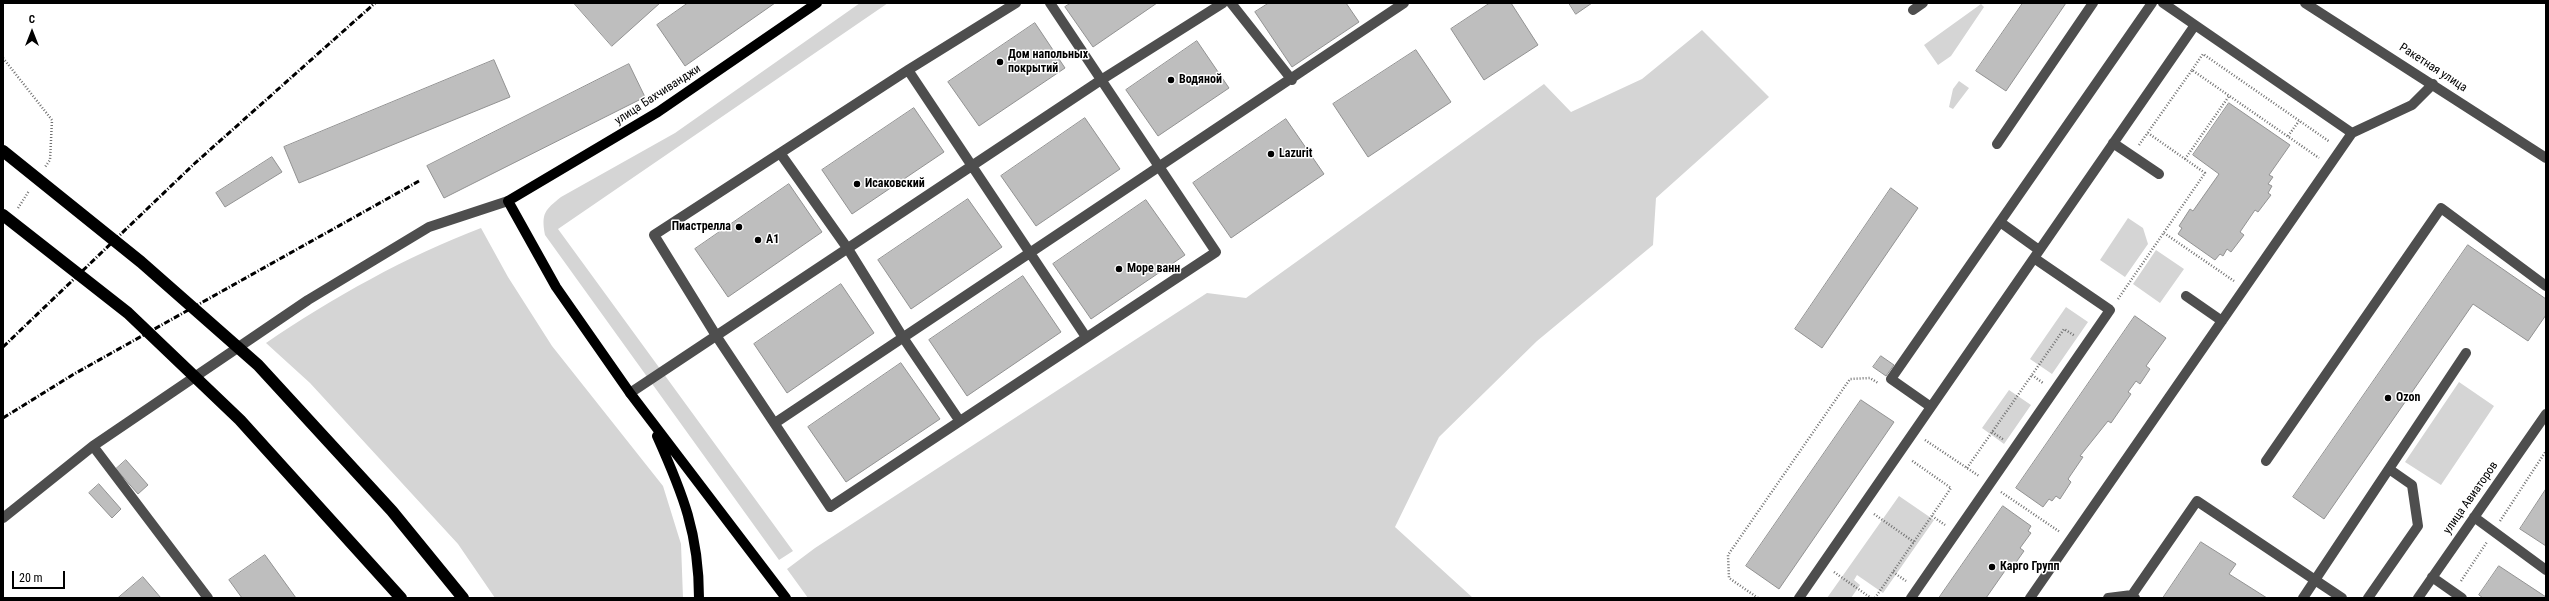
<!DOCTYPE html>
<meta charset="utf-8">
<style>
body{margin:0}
#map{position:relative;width:2549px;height:601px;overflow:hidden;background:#fff;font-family:"Roboto Condensed",sans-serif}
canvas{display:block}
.frame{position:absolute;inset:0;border:4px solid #000;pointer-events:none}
.north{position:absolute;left:12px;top:12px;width:40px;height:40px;-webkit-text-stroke:3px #fff;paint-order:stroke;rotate:0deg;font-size:11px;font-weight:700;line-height:16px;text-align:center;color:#000}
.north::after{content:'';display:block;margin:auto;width:14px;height:18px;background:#000;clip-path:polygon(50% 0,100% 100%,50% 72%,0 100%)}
.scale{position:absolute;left:12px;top:571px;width:53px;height:18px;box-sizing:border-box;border:2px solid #000;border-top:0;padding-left:5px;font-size:12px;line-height:14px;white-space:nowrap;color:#000;-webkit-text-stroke:3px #fff;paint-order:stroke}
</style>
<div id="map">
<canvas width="2549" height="601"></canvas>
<div class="frame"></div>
<div class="north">С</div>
<div class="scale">20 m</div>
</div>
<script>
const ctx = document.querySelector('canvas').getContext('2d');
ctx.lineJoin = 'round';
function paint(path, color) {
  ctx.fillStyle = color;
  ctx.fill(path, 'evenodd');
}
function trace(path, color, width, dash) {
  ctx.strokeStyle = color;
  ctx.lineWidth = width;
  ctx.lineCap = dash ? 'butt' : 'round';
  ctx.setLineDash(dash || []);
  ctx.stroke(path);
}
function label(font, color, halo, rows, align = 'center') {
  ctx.font = font + ' "Roboto Condensed",sans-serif';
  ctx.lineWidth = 3;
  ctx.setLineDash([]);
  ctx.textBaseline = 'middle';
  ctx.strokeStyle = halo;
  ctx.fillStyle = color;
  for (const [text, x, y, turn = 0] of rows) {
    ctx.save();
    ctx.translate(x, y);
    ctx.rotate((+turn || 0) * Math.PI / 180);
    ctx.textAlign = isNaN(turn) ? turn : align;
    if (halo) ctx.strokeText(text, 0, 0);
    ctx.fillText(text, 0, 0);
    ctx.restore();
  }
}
paint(new Path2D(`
 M860,3H888L558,229L793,551L779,560L545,235C541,213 545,210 561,197L675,133Z
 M1981,4L1984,7L1951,56L1938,65L1924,45Z
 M1702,30L1769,97L1656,198L1653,245L1537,341L1439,437L1395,527L1473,598H808L787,569L815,548L1207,293L1246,298L1544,84L1571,112L1642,79Z
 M1959,81L1969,88L1953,109L1949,107L1953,89Z
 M2128,218L2143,228L2148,244L2125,277L2100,260Z
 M481,228L508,277L552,346L663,486L681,544L683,598H495L458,544L310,383L266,343C332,298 407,256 481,228Z
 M2156,250L2184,269L2160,303L2133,284Z
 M2066,307L2088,322L2052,374L2030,359Z
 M2459,382L2494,406L2441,485L2405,462Z
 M2009,390L2031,405L2004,444L1982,428Z
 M1899,496L1934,520L1883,593L1857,575L1854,580L1860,585L1851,598H1827Z`), '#d5d5d5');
const building = new Path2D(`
 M574,3H660L612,46Z
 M688,3H775L685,66L657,25Z
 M1071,3H1157L1093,47L1065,7Z
 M1269,3H1346L1359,22L1292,67L1255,12Z
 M1490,3H1511L1538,45L1484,80L1451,29Z
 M1569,3H1592L1576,14Z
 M2023,3H2066L2006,91L1976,71Z
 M1035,23L1065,68L979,126L948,82Z
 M1197,41L1229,88L1158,136L1126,90Z
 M1416,50L1451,102L1368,157L1333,104Z
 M494,60L510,97L299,183L284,147Z
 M629,64L645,97L444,198L427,166Z
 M2229,103L2290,145L2269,175L2273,177L2268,184L2272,186L2268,193L2271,195L2258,212L2255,210L2240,232L2244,235L2231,252L2227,249L2223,256L2220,254L2215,260L2178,234L2182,228L2179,226L2190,209L2193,211L2219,174L2193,155Z
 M914,108L944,152L852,214L822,170Z
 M1085,118L1120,169L1036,226L1001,176Z
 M1286,119L1324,174L1231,238L1193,183Z
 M272,157L282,172L225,207L216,193Z
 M789,184L822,232L728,297L695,249Z
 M1891,188L1918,208L1822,348L1795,329Z
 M968,199L1002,247L911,309L878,260Z
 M1146,200L1185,255L1091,319L1053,264Z
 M2468,245L2546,299V315L2528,341L2473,304L2324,519L2293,497Z
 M1023,276L1061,332L967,396L929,340Z
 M841,284L874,333L787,393L754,344Z
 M2135,316L2166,338L2146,366L2150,369L2140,384L2136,381L2128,392L2131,394L2111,423L2108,421L2080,456L2083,457L2068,479L2071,482L2060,499L2056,496L2052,501L2049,499L2043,507L2016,488Z
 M1881,356L1894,365L1886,376L1873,367Z
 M901,363L940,419L846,482L808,427Z
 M1861,400L1894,422L1779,589L1746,566Z
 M126,460L148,485L138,494L116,469Z
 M99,484L121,509L112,518L89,493Z
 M2546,489V546L2520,529Z
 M2003,506L2031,526L2028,531L2031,533L2020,548L2024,551L2012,568L2009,565L1986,598H1939Z
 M2201,542L2236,564L2229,574L2267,598H2163Z
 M265,555L296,598H242L229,580Z
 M2499,566L2546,597V598H2483L2479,595Z
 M143,577L161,598H118Z`);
paint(building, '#bebebe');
trace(building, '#929292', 1);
trace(new Path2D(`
 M3,58L52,120L50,160L45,167
 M2192,70L2203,54L2330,142
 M2288,136L2299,121
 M2139,145L2192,70L2319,158
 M2185,159L2229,96
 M18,208L29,191
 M2164,233L2234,281
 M2118,299L2205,173L2148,133
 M2032,375L2043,383
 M1992,432L2004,440
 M1925,440L1979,476
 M1967,468L2064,329L2075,336
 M2001,492L2060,532
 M1874,514L1914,542
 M1932,516L1945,525
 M2500,521L2546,451
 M1834,572L1871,598
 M1893,572L1906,581
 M2461,581L2487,542
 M1758,598L1729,578L1728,555L1850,379L1870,378L1878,383
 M1875,598L1951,488L1911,460`), '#707070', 2.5, [1, 2]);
trace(new Path2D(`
 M1016,3L908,70L654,235L717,337L830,507L1216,252L1050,3
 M1231,3L1292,80
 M2163,3L2195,25
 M2305,3L2546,158
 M1913,10L1923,3
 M908,70L1086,337
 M2113,143L2159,174
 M1997,144L2093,3
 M780,153L848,249L902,336L959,420
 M2000,222L2039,250
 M2186,296L2222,321
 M630,393L1101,80L1223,3
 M1931,407L1891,379L2152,3
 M775,423L1404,3
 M93,446L208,598
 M2266,461L2441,208L2546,286
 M2474,517L2546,570
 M3,518L93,446L308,300L429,227L508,201
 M2432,577L2462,598
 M2132,595L2197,501L2315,580L2466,353
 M1799,598L2195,25L2352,133
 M1911,598L2110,310L2034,258
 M2030,598L2352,133L2412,105L2433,84
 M2108,598L2132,595L2135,598
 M2303,598L2315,580L2342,598
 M2368,598L2418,526L2412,485L2389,469
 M2418,598L2546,414`), '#4e4e4e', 10);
trace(new Path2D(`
 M657,436C683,494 699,534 699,598
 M786,598L630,393L556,287L508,201L658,112L817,3`), '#000', 10);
trace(new Path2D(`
 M3,151L141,262L258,365L392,511L463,598
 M3,215L128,313L240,420L401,598`), '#000', 12);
trace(new Path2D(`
 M3,347L194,164L375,3
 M3,418L74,374L419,181`), '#000', 3, [6, 2, 1, 2]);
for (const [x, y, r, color] of [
 [1000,62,4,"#000"],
 [1171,80,4,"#000"],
 [1271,154,4,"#000"],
 [857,184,4,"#000"],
 [739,227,4,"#000"],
 [758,240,4,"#000"],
 [1119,269,4,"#000"],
 [2388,398,4,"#000"],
 [1992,567,4,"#000"]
]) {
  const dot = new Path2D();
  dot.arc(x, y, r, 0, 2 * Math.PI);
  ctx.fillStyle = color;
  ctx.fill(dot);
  trace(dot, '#fff', 1.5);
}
label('bold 12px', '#000', '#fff', [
 ["Дом напольных",1008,55],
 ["покрытий",1008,69],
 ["Водяной",1179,80],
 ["Lazurit",1279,154],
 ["Исаковский",865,184],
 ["Пиастрелла",731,227,"right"],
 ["A1",766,240],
 ["Море ванн",1127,269],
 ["Ozon",2396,398],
 ["Карго Групп",2000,567]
], 'left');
label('12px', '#000', '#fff', [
 ["Ракетная улица",2433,68,33],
 ["улица Бахчиванджи",658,95,-33],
 ["улица Авиаторов",2471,498,-55]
]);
</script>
